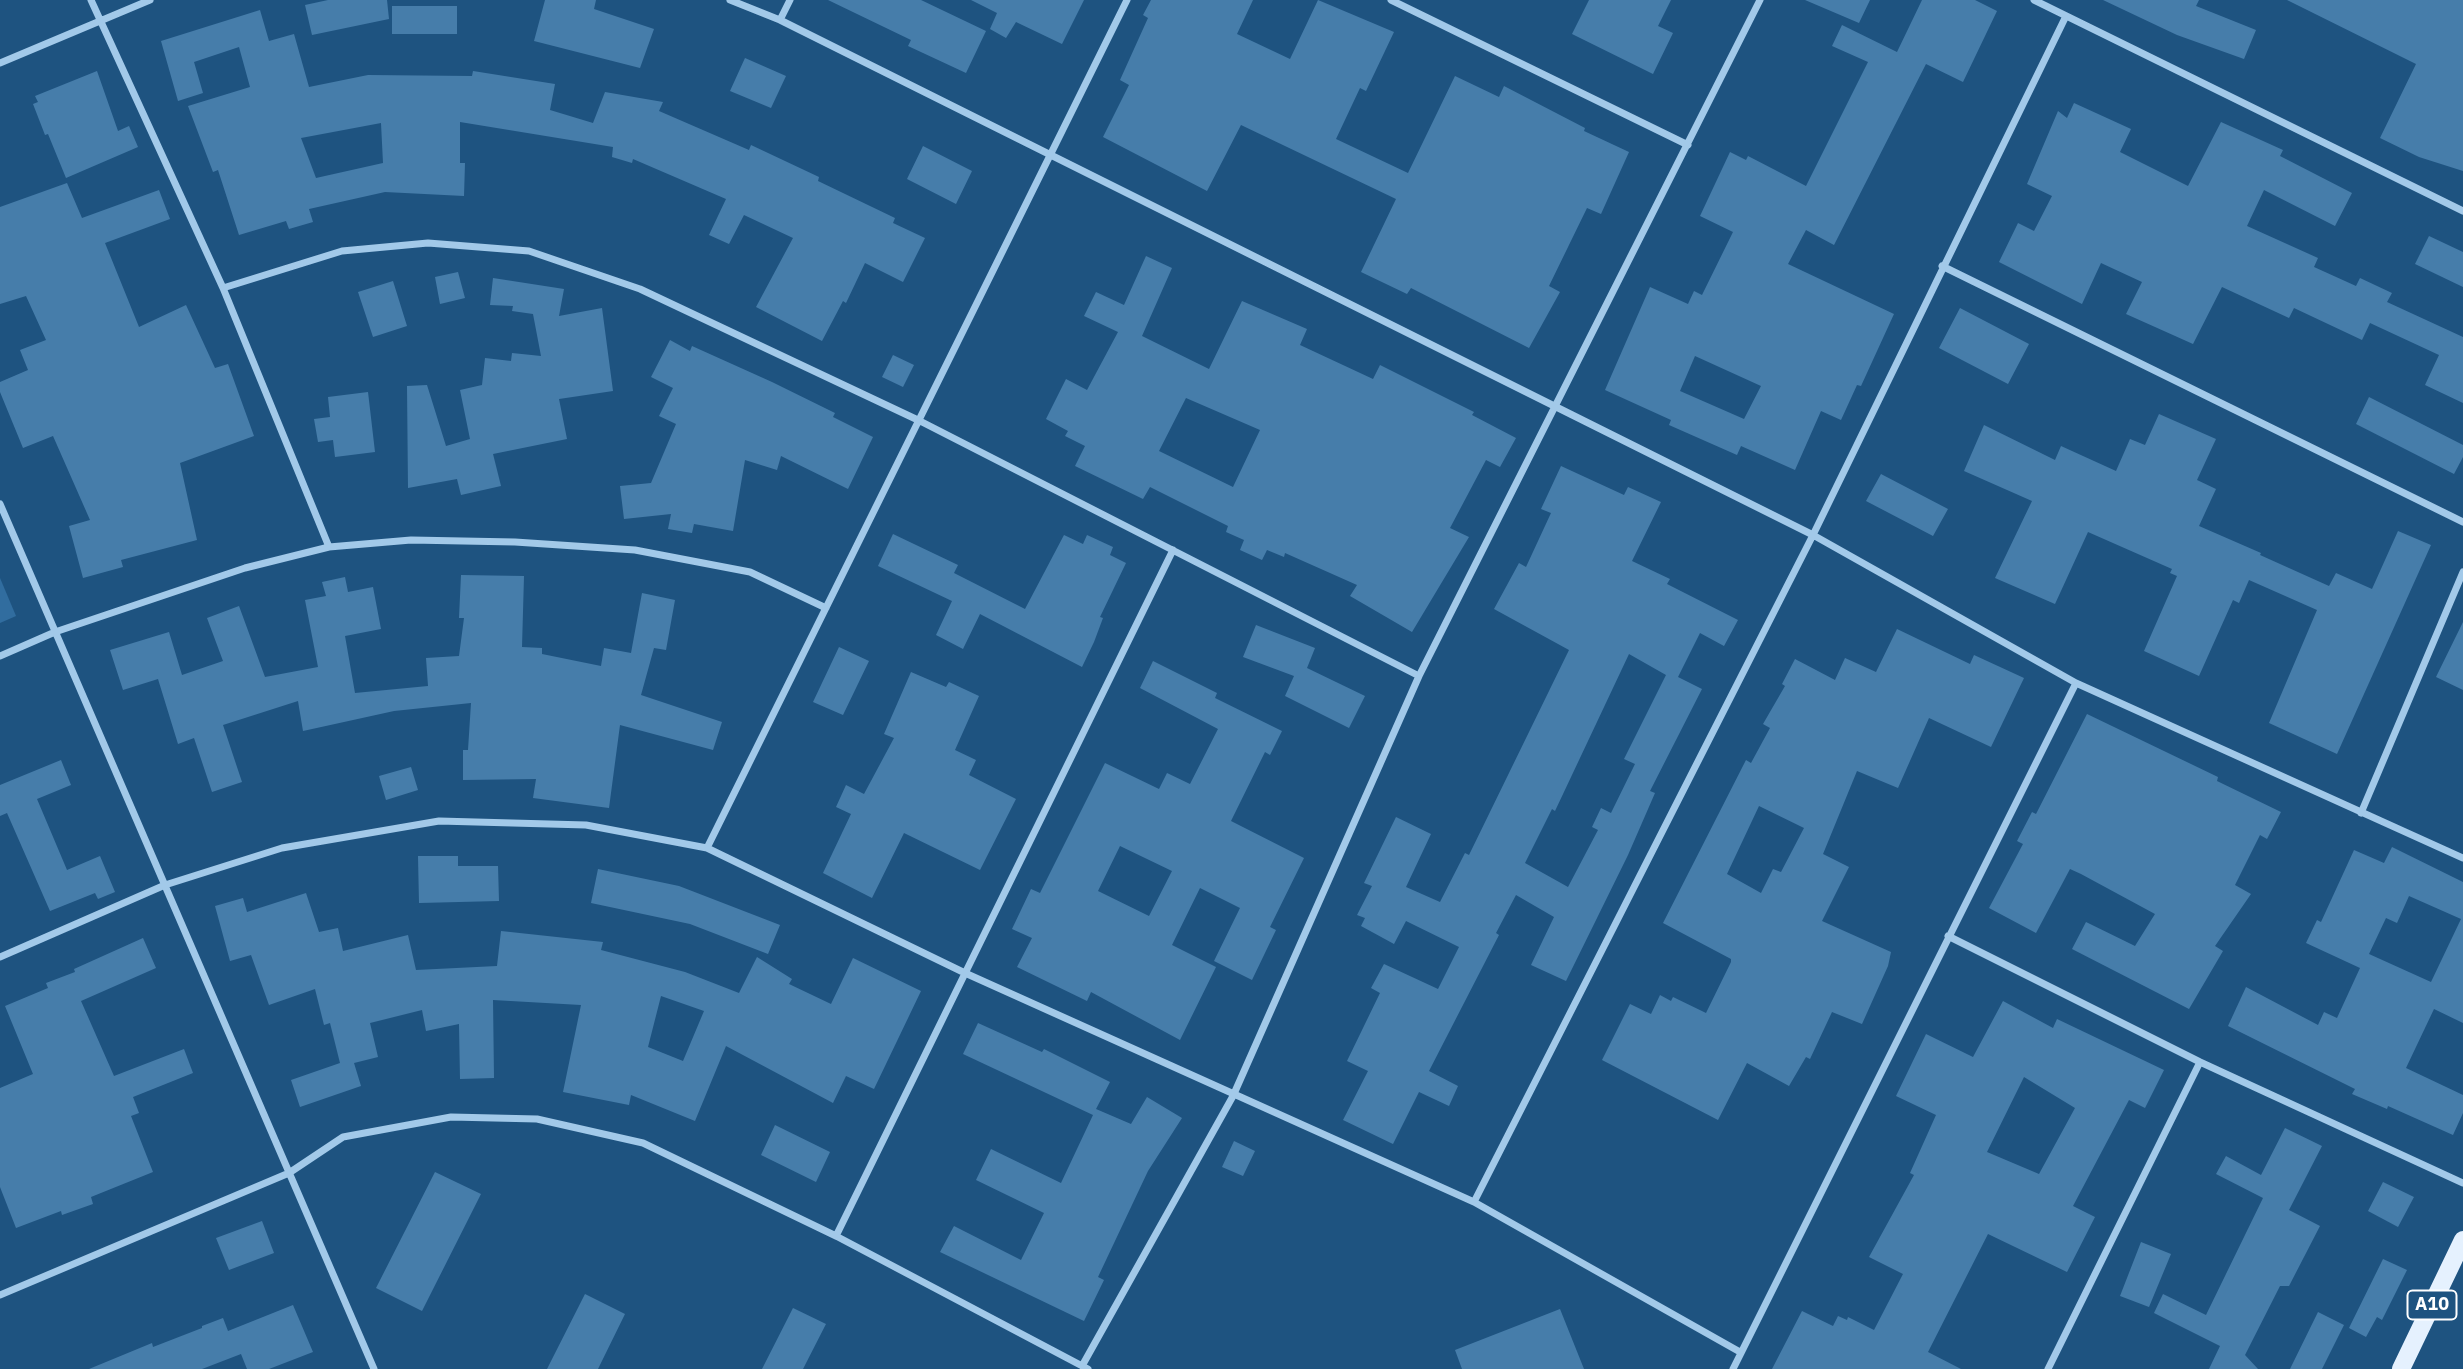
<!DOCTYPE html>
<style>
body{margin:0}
canvas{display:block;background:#1e5380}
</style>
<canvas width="2463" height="1369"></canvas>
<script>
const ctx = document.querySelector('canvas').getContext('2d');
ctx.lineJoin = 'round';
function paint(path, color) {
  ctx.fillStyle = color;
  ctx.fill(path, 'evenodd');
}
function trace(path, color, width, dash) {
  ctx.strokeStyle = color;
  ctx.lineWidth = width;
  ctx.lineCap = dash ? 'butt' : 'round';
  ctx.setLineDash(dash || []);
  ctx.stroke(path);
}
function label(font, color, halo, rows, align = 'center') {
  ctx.font = font + ' "IBM Plex Sans",sans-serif';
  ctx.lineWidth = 6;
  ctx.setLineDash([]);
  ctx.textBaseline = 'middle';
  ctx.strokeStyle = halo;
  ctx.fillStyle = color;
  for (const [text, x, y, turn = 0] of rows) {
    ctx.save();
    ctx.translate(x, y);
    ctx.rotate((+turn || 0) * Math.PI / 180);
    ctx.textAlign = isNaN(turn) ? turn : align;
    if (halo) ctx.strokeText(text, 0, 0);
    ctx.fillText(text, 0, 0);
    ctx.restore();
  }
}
paint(new Path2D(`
 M0,578L16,616L0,623Z`), '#316d9f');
paint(new Path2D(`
 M328,0H387L389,19L312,35L305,5Z
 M545,0H596L594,9L654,29L640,68L534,41Z
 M828,0H921L986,31L966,73L908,46L911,40Z
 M971,0H1084L1062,44L1016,22L1006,38L990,29L997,13Z
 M1151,0H1253L1237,34L1290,59L1318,0L1394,32L1366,91L1360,88L1336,139L1408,173L1455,76L1499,97L1504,86L1585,128L1584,131L1629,152L1601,214L1587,208L1549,286L1560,292L1529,348L1411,288L1407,294L1361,272L1396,199L1241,125L1207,191L1103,137L1129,85L1120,80L1148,18L1143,15Z
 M1589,0H1671L1658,26L1673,33L1653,74L1572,34Z
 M1805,0H1870L1859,23Z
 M1922,0H1975L1997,11L1963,82L1926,64L1834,245L1806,230L1788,264L1894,314L1861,386L1857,385L1841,420L1821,411L1795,470L1741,446L1737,455L1669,425L1671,420L1605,390L1650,287L1688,304L1694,291L1702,295L1733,232L1700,216L1730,152L1746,160L1748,156L1806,186L1868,62L1832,46L1842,25L1897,52ZM1695,356L1761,386L1744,419L1680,391Z
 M2103,0H2199L2196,6L2256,30L2244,59L2177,35Z
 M2287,0H2463V171L2419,157L2380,138L2416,64Z
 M392,6H457V34H392Z
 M260,10L269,41L294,34L309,87L368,75L472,76L473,71L555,84L550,110L593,123L605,92L663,102L659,111L749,150L751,145L819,177L818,181L895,218L893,223L925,238L903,282L865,263L846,303L843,301L822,341L756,307L793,238L744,215L729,244L709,235L726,199L633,159L632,163L612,157L613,147L460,122V163H465L464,196L385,192L309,209L313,222L289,229L286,221L239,235L218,170L213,172L188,106L250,87L239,47L194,62L203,93L178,101L161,41ZM381,123L383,163L316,178L301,138Z
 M745,58L786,76L771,108L730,91Z
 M97,71L118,131L129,126L138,147L66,178L48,134L45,135L33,104L38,102L35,96Z
 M2074,103L2131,129L2120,152L2188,186L2221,122L2283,150L2280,156L2352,193L2335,226L2264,190L2247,226L2318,258L2314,267L2356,286L2360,278L2392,293L2387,302L2463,337V403L2425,385L2439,355L2370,323L2362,340L2294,308L2289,318L2222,287L2193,344L2126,314L2142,282L2101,263L2082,304L1999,262L2018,223L2034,231L2052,196L2027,184L2058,111L2067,118Z
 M923,146L972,171L956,204L907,179Z
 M67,183L82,218L159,190L170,219L105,243L139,327L186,305L215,368L228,364L254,436L180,463L197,540L121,560L123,567L83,578L69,526L90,520L53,436L23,448L0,392V382L28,370L20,350L46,340L26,296L0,304V207Z
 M2429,236L2463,252V287L2415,264Z
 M1146,256L1172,268L1142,336L1209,369L1242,301L1307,329L1300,345L1373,379L1380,365L1474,412L1472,415L1516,438L1500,467L1486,460L1450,528L1469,537L1412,632L1350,596L1357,585L1285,553L1284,557L1267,550L1262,560L1240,550L1244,540L1226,532L1228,526L1150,487L1143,499L1075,466L1085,446L1065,436L1068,431L1046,419L1066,379L1087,390L1118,332L1084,316L1096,292L1124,305ZM1186,398L1260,430L1233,487L1159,451Z
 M458,272L465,298L440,304L435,277Z
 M493,278L564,289L559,316L602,308L613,391L559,399L567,439L493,454L501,486L461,495L457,479L408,488L407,386L427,385L446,446L470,439L460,390L482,385L485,358L511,361L512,353L541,356L533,314L512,311L513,306L490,305Z
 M393,281L407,326L373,337L358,292Z
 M1960,308L2029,344L2008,384L1939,348Z
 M670,340L690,351L692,346L772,382L835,413L833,417L873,437L848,489L781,456L777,470L745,460L733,531L694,524L692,533L668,529L671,514L624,519L620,486L651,483L676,424L659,416L673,388L651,377Z
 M893,355L914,365L903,387L882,377Z
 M368,392L375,452L335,457L333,440L318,442L314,419L330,417L328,397Z
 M2369,397L2463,445V457L2454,474L2356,424Z
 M2159,414L2216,439L2197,480L2216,489L2199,526L2261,553L2260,555L2329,586L2336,573L2372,589L2398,531L2431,545L2337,754L2269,723L2317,610L2249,580L2239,603L2233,600L2199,676L2144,651L2177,576L2170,573L2172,569L2088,532L2055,604L1995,578L2032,501L1964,471L1984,425L2055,460L2061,446L2116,471L2130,439L2145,445Z
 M1561,466L1624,495L1628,487L1661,502L1632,561L1670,579L1667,584L1738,620L1724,646L1700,633L1678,677L1702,689L1650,791L1655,793L1628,855L1566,981L1531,965L1554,917L1516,895L1496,933L1499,935L1429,1071L1458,1086L1449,1106L1419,1092L1393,1144L1343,1120L1368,1071L1347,1061L1380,993L1371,988L1384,964L1438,989L1459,947L1406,921L1394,944L1361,926L1365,918L1357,915L1372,886L1364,883L1396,817L1431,834L1406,887L1440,902L1465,853L1469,855L1569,650L1494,609L1519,563L1526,567L1551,513L1541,509ZM1629,654L1666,675L1624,759L1635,764L1611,813L1601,808L1592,827L1598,830L1568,887L1525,863L1552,809L1555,811Z
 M1881,474L1948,509L1933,536L1866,501Z
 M893,534L958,565L954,573L1025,609L1064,535L1083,544L1087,535L1113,547L1110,555L1126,563L1100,617L1103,618L1094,642L1082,667L980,614L963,649L936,635L952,601L878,566Z
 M461,575L524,576L522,647L542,648V654L601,666L604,648L631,653L642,593L675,600L666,650L654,648L641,695L722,722L713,750L620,725L609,808L533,798L536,779L463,780V750H468L471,703L394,711L303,731L298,701L223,725L242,782L212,792L194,738L178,744L158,679L123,690L110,650L169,632L182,675L223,661L207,618L239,606L265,677L318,667L305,600L326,596L322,582L345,577L348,592L373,587L381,629L345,636L355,693L428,686L426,658L459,656L464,618H459Z
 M2463,622V690L2436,677Z
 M1256,625L1315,648L1307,668L1365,696L1349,728L1285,696L1294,676L1243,657Z
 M1897,629L1970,664L1974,655L2024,678L1991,747L1929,718L1898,788L1857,771L1823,854L1849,867L1822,921L1891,952L1888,966L1862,1024L1832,1012L1810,1059L1806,1057L1789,1086L1747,1063L1718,1120L1602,1060L1630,1004L1651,1014L1660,995L1671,1001L1673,997L1706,1013L1731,962V959L1663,923L1746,760L1751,763L1770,728L1763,724L1785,686L1782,684L1795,659L1835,680L1845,658L1876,672ZM1759,806L1804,828L1781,872L1773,869L1761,893L1727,874Z
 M839,647L869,661L843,715L813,702Z
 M1153,661L1217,693L1215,698L1282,731L1270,755L1265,752L1231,821L1304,858L1270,927L1276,930L1252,980L1214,961L1240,908L1200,888L1172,945L1216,967L1180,1040L1091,992L1087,1001L1017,967L1032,938L1012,929L1031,889L1040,893L1105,763L1159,789L1167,773L1190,784L1218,729L1140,688ZM1120,846L1172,871L1149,916L1098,891Z
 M911,672L946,687L949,682L979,696L955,750L976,760L969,775L1016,799L980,870L904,833L872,898L823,873L851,814L836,807L846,785L864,794L894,738L884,734Z
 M2087,714L2218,777L2217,781L2281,812L2267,839L2260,835L2235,885L2251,894L2215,946L2223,951L2189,1009L2072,949L2086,922L2135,946L2155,914L2081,874L2070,869L2036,933L1989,908L2023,844L2017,841L2032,812L2036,814Z
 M61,760L71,785L37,799L67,870L100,856L115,892L98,899L95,893L50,911L7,813L0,816V785Z
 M411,767L418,790L386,800L379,776Z
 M2392,847L2463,882V1023L2434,1009L2406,1068L2463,1095V1113L2453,1135L2388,1106L2387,1109L2352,1094L2355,1089L2228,1026L2246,987L2318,1025L2324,1012L2337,1018L2360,968L2306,943L2317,920L2321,922L2354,850L2384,863ZM2409,896L2461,919L2431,982L2369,954L2386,918L2397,923Z
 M418,856H458V866H498L499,901L419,903Z
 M598,869L679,886L780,925L768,954L690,924L591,903Z
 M306,893L319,932L338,928L343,951L408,935L416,970L497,966L501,931L603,942L601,950L685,972L739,993L757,957L792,979L789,984L831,1004L853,958L921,991L874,1089L846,1076L833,1103L726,1046L695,1121L631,1095L629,1105L563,1092L581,1005L493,1000L494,1078L460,1079L459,1024L426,1031L422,1010L370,1023L378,1057L354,1063L361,1086L300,1107L291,1080L340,1063L330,1023L324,1025L315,989L269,1005L251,955L230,961L215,906L243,898L247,912ZM661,996L704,1011L683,1061L648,1047Z
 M143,938L156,968L81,1001L114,1076L184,1049L193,1073L133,1097L139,1113L131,1116L153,1172L91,1197L93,1204L62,1215L61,1211L16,1228L0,1187V1088L33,1074L5,1006L48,988L46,983L75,972L74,969Z
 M2003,1001L2053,1028L2057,1019L2164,1070L2145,1108L2129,1100L2073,1206L2095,1217L2067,1272L1988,1234L1928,1352L1961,1369H1772L1802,1311L1833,1326L1838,1316L1847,1320L1848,1317L1874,1330L1903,1274L1869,1257L1914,1175L1910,1173L1936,1115L1896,1096L1926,1034L1973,1057ZM2024,1077L2075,1108L2039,1174L1987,1152Z
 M978,1023L1042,1052L1044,1049L1110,1082L1096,1109L1131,1124L1147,1097L1182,1118L1148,1171L1098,1277L1104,1280L1084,1321L940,1252L954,1226L1021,1260L1044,1213L976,1180L991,1149L1061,1183L1093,1115L963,1054Z
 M775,1125L830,1152L816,1182L761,1155Z
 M2285,1128L2322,1146L2289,1210L2320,1226L2289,1286H2280L2245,1355L2258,1369H2209L2220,1346L2154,1313L2163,1294L2206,1315L2263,1198L2216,1174L2226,1156L2261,1175Z
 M1234,1141L1255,1151L1243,1176L1222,1167Z
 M435,1172L481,1194L422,1311L376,1288Z
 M2383,1182L2414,1197L2398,1227L2368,1211Z
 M262,1221L274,1253L229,1270L216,1238Z
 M2141,1242L2171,1254L2149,1307L2120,1296Z
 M2383,1259L2407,1270L2382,1320L2377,1317L2366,1337L2349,1328Z
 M585,1294L625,1314L598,1369H547Z
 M293,1305L313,1352L269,1369H247L241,1354L202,1369H89L152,1343L153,1347L202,1328V1326L223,1318L228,1331Z
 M793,1308L826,1324L803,1369H762Z
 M1560,1309L1584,1369H1462L1455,1350Z
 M2318,1312L2344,1325L2322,1369H2290Z`), '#467daa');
trace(new Path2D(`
 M91,0L223,288L329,547
 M730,0L780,20L1813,535L2076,683L2463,858
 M1391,0L1688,145
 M2034,0L2463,211
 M780,20L790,0
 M0,63L150,0
 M1942,266L2463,522
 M223,288L342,251L428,243L529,251L640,289L920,421L1419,676
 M0,504L374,1369
 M0,656L55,632L245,568L329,547L411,540L515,542L635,550L750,572L826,608
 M2361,813L2463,572
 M707,848L1127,0
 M1948,936L2200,1062L2463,1183
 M0,957L165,885L282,848L439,821L586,825L707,848L965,973L1474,1202L1740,1352
 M1474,1202L1813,535L2066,16
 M836,1236L1173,550
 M0,1295L289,1173L343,1137L451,1117L537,1119L643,1143L836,1236L1088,1369
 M1082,1366L1233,1096L1419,676L1760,0
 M1733,1369L2076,683
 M2048,1369L2200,1062`), '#a2c9e9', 7);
trace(new Path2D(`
 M2401,1369L2463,1240`), '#e5f1fe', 18);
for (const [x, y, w] of [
 [2432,1305,49]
]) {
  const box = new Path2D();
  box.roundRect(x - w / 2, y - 14.5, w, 29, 5);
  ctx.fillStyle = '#1e5380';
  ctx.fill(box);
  trace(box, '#fff', 2);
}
label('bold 18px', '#fff', null, [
 ["A10",2432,1305]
]);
</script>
